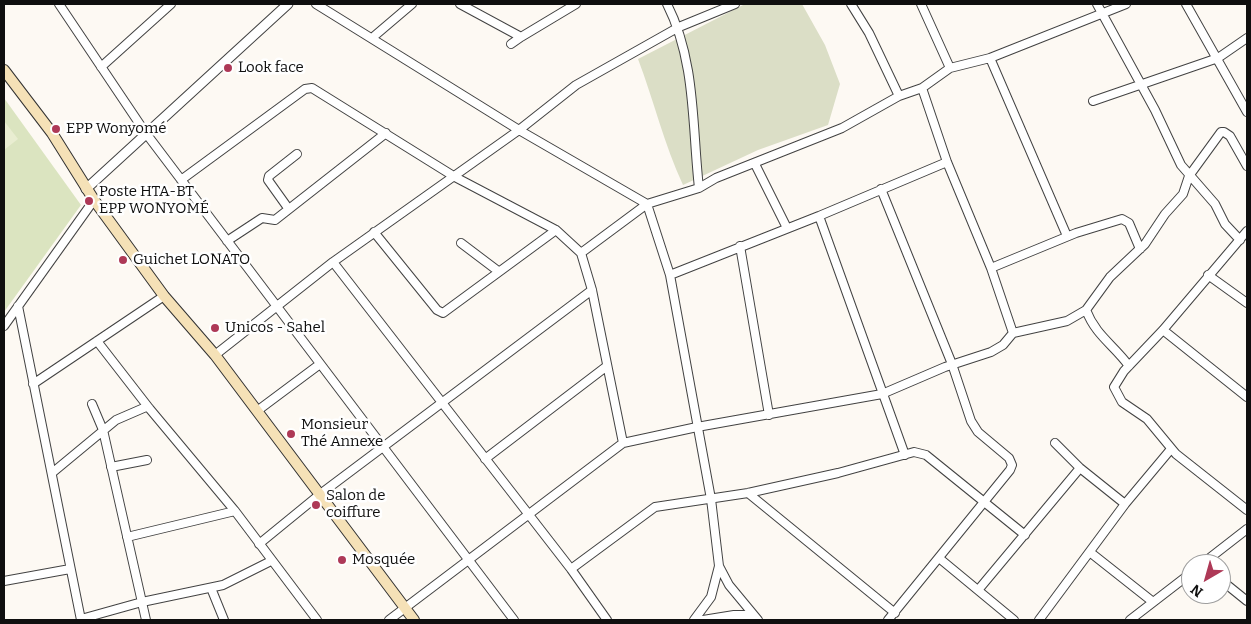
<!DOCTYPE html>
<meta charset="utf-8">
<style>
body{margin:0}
#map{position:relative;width:1251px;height:624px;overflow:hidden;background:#fdf9f3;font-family:Bitter,serif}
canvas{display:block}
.frame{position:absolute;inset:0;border:5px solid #0f0f0f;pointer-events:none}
.north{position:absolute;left:1181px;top:554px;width:50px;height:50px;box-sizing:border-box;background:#fff;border:1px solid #9f9f9f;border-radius:50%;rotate:218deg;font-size:14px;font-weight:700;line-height:20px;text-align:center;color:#0f0f0f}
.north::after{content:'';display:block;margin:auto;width:18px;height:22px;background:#ae3957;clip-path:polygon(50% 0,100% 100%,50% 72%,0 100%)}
</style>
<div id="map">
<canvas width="1251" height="624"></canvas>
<div class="frame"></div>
<div class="north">N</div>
</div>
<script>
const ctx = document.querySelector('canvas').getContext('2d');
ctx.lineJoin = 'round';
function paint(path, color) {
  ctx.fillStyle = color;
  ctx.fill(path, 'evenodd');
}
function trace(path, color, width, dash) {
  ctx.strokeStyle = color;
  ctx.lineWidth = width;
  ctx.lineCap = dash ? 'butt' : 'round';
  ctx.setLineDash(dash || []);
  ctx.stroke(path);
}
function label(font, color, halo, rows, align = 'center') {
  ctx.font = font + ' Bitter,serif';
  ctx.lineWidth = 5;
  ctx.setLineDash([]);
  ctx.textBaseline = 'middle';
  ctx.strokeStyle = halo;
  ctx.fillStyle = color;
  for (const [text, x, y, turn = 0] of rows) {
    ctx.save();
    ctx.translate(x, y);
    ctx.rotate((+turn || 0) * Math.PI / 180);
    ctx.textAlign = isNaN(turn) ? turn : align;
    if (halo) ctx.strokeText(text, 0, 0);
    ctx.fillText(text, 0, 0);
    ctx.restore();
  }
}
paint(new Path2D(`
 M4,98L81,205L4,312Z`), '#dbe4c0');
paint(new Path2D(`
 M745,4H802L825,45L840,84L828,125L758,150L683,185C664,144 654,101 638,59Z`), '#dbdec6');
paint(new Path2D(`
 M4,121L18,139L4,150Z`), '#e9edd1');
const minor = new Path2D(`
 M59,4L145,132L514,620
 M316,4L519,130L647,204L670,275L711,499L719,566L729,585L758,620
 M460,4L521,37L576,4
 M667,4C696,61 692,126 699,188
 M851,4L869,33L899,96
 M921,4L950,68
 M1097,4L1155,110L1181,165L1215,204L1225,224L1240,240
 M1186,4L1247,112
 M372,38L412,4
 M511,44L521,37
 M990,58L1067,236
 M101,67L171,4
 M922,88L947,162L991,268L1013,333
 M1093,101L1218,58L1247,38
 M755,164L787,228
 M181,180L305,89L312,88L455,177L556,230L581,253L592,290L623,443
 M881,189L952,364L971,421L978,432L1009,458L1012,465L1010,470L888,620
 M288,208L268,180L269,176L297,154
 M819,216L905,455
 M1247,231L1163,330L1124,371L1114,387L1122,402L1147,419L1176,454L1247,510
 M374,232L437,310L443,313L556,230
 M227,241L262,218L275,220L386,133
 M461,243L498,271
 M740,246L769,415
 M581,253L647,204L699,188L716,178L842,128L899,96L922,88L950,68L990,58L1126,4
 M333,262L571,569L607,620
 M991,268L1076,233L1122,219L1129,223L1140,249
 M670,275L819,216L947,162
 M1208,275L1247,303
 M18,306L81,620
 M1086,310C1096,336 1114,345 1129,366
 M4,326L94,200
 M1163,330L1247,397
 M97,341L149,408L235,511L317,620
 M215,355L333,262L519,130L576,85L679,27L735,4
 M33,384L164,296
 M92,404L103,430L146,620
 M257,411L320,364
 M1055,443L1080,468L1125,504
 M485,459L607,366
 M111,467L147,460
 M52,473L116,420L146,407L149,408
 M748,493L895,613
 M127,537L235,511
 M259,544L319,495L592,290
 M1091,553L1153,602
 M939,558L1014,620
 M1202,564L1247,529
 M571,569L655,507L748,493L838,473L914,452L926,455L1025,535
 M1221,580L1247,601
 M4,581L70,569
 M211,588L224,620
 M979,589L1080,468
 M81,619L142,602L223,585L271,561
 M389,620L623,443L697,427L882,394L945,367L991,352L1003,345L1013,333L1067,321L1086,310L1110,277L1145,244L1165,214L1183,194L1189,176L1221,132H1224L1230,136L1247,166
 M694,620L711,597L719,566
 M703,620L734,615H753
 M1039,620L1125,504L1171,449
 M1130,620L1191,573`);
const tertiary = new Path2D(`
 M86,189L288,4`);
const secondary = new Path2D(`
 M4,70L52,133L94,200L164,296L215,355L414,620`);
trace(minor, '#424242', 10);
trace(tertiary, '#424242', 11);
trace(secondary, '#313131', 12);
trace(minor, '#fff', 8);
trace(tertiary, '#fff', 9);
trace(secondary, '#f5e1b7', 10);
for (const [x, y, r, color] of [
 [228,68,5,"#ae3957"],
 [56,129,5,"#ae3957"],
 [89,201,5,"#ae3957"],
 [123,260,5,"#ae3957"],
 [215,328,5,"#ae3957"],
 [291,434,5,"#ae3957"],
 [316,505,5,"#ae3957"],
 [342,560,5,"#ae3957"]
]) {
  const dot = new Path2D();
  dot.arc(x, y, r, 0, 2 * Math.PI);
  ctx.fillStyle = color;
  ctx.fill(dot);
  trace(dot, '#fff', 2);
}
label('15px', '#0f0f0f', '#fff', [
 ["Look face",238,68],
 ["EPP Wonyomé",66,129],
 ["Poste HTA-BT",99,192],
 ["EPP WONYOMÉ",99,209],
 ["Guichet LONATO",133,260],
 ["Unicos - Sahel",225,328],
 ["Monsieur",301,425],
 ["Thé Annexe",301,442],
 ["Salon de",326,496],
 ["coiffure",326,513],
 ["Mosquée",352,560]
], 'left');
</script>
